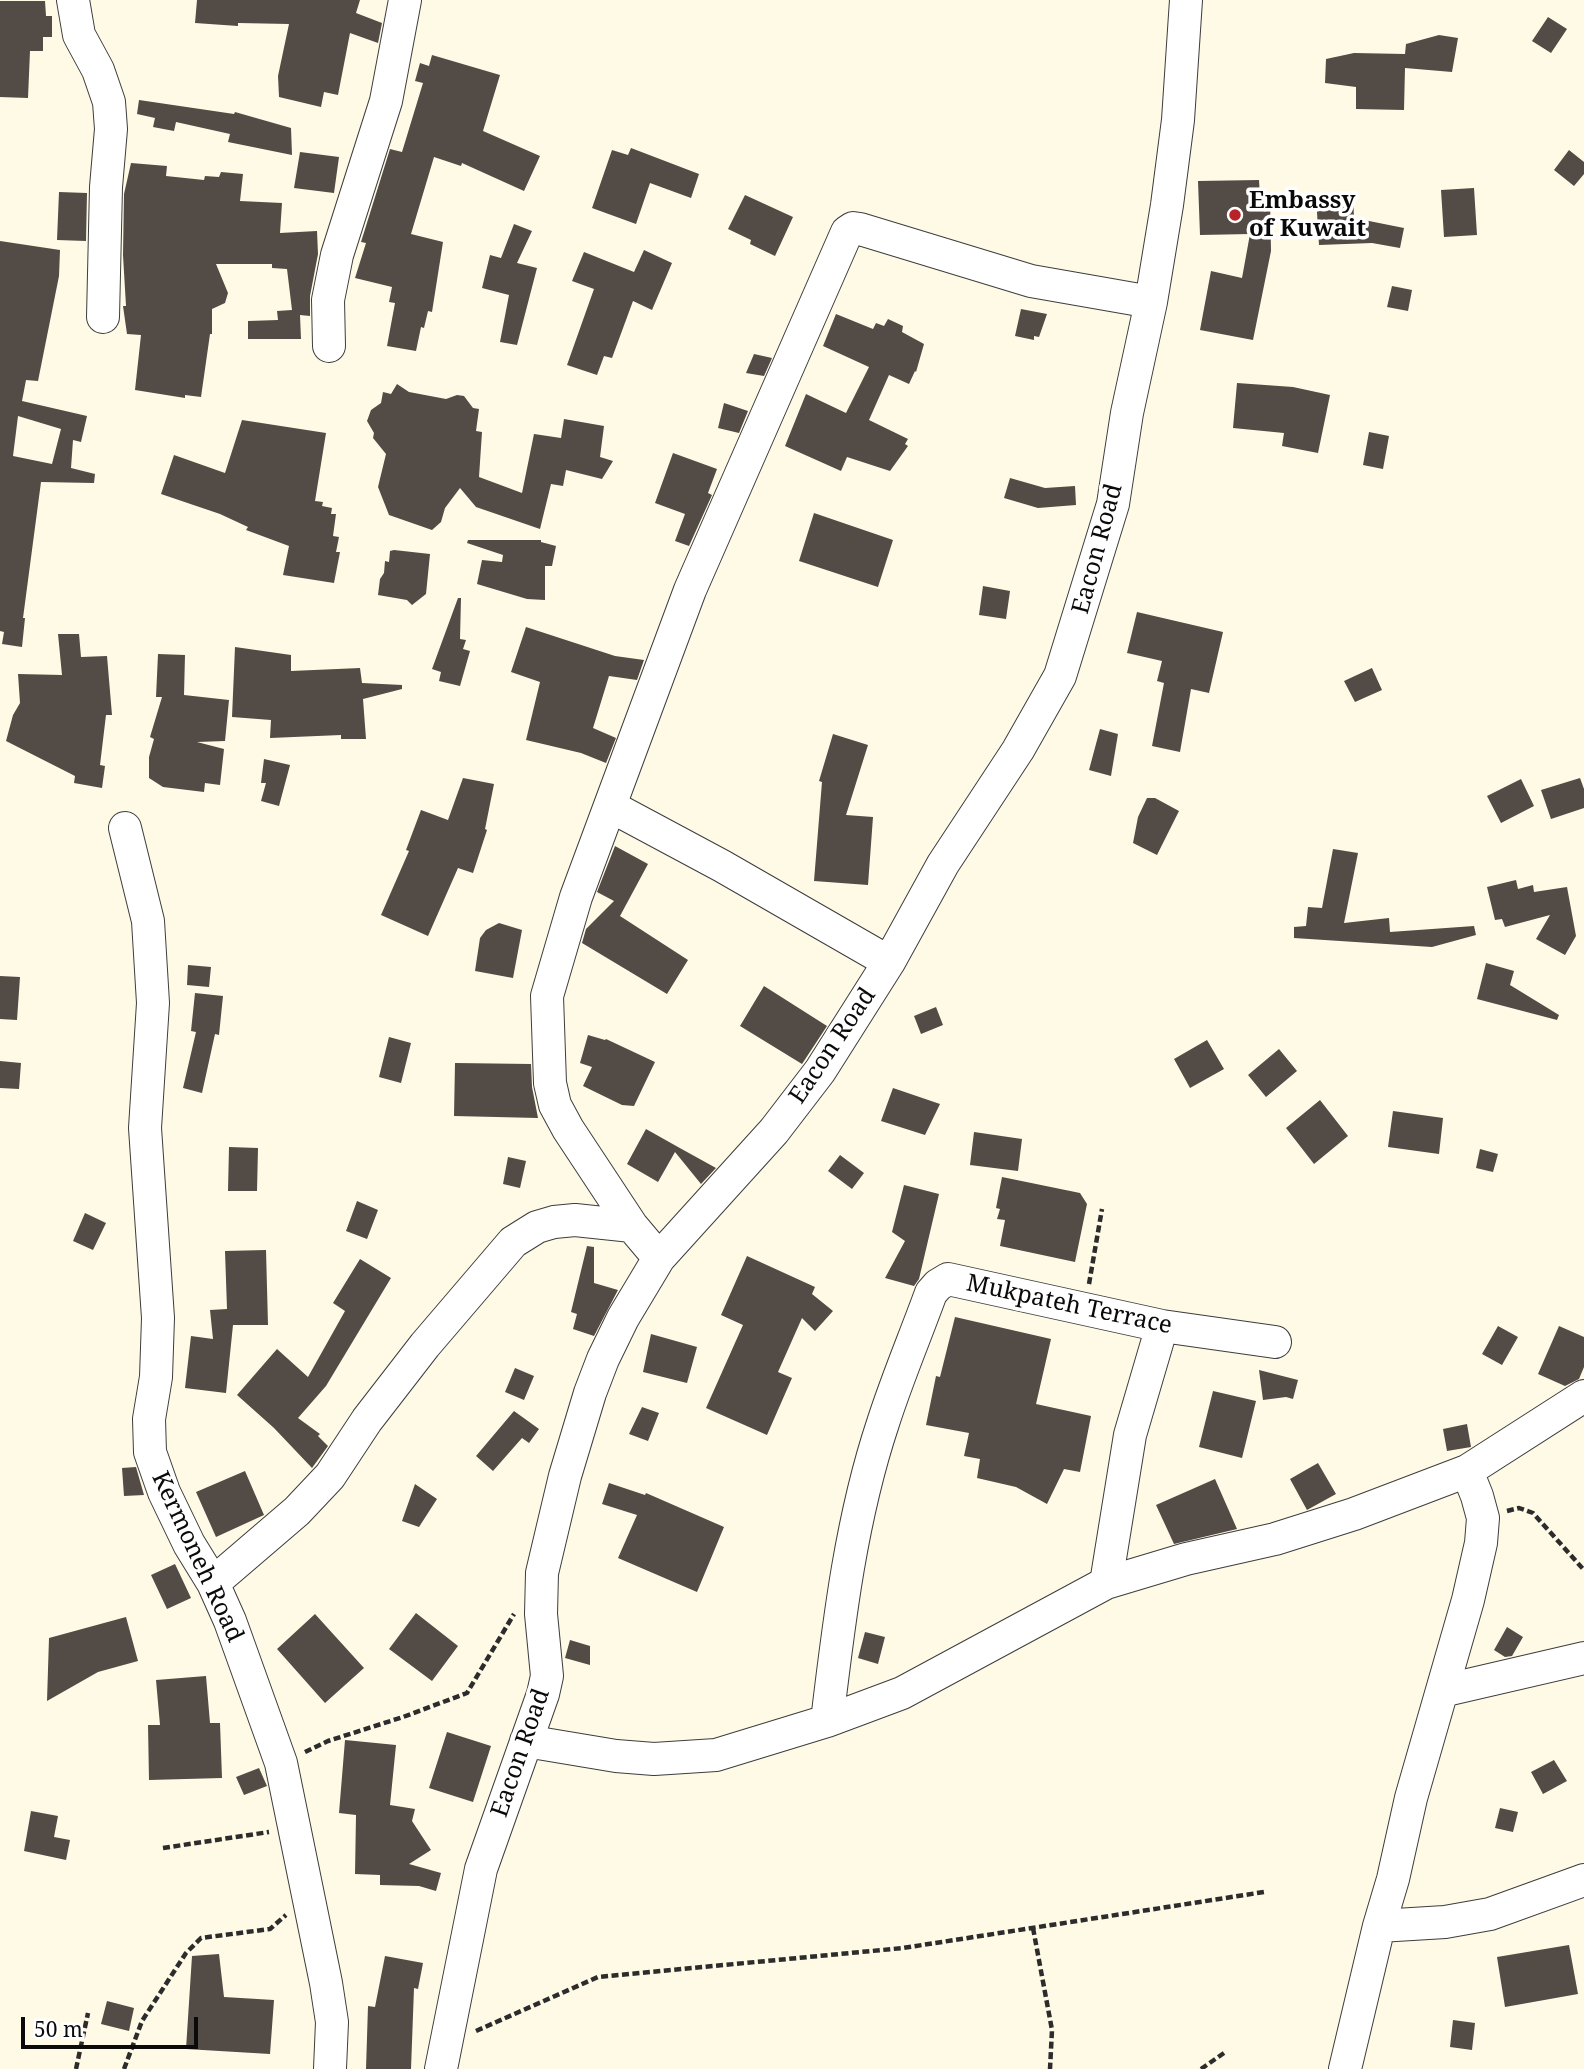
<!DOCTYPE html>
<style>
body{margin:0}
#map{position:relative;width:1584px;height:2069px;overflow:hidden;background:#fffae6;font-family:"Noto Serif",serif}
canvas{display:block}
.scale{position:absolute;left:21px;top:2017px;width:177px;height:32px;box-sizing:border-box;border:4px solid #0a0a0a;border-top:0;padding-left:9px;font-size:21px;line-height:24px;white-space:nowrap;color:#0a0a0a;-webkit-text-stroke:5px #fff;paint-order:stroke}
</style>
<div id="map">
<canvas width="1584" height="2069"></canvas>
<div class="scale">50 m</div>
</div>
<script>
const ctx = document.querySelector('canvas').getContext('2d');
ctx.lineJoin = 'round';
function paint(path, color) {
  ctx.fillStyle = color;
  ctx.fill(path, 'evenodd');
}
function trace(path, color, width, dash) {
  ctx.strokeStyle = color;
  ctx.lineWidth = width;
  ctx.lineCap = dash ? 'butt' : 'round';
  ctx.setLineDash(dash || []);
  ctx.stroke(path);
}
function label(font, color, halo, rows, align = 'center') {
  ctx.font = font + ' "Noto Serif",serif';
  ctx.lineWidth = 7;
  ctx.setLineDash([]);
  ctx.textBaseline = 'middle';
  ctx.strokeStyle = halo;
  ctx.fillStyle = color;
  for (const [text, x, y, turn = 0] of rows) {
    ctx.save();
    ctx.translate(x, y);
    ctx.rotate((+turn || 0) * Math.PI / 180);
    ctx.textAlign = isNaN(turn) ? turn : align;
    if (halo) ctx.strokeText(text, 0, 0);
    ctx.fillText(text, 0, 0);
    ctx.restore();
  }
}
paint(new Path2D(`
 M197,0H360L356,13L382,23L378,43L350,33L338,95L324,92L321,107L279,97L278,76L289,24L238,23V26L195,23Z
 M0,1H45L46,16H52V37H43V51H30L28,98L0,97Z
 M1548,17L1567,29L1551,53L1532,41Z
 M1439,35L1458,38L1452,72L1405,68L1404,110L1356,109V87L1325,83L1326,59L1354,53L1405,54L1406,44Z
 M432,55L500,75L483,131L540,156L524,191L462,163L461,166L434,157L411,234L443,242L432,312L428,311L424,328L421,327L416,351L387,346L395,303L389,302L392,287L355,278L366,243L361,242L390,149L402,152L423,83L415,81L420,63L429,66Z
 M139,100L234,114L235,112L291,128L292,155L228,142L230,134L176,122L174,131L153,127L155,118L137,114Z
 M631,148L699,174L691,198L650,183L636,224L592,208L612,150L628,155Z
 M1569,150L1584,162V174L1574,186L1554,170Z
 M300,152L339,157L334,193L294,188Z
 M131,163L167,166L166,176L204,180L205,176L219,177L221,172L243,174L240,201L282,203L280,233L317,231L318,254L310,296V316L300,315L301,339H248V321L278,320L277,311L292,310L287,269L272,268V264H216L228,293L225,303L212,309V334H210L201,397L185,395V398L135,390L141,335L127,334L123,306H126L123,255L124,194Z
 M1259,180L1260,197H1270L1271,251L1253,340L1200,330L1211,271L1242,278L1250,234L1200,235L1198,181Z
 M1474,188L1477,235L1444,237L1441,190Z
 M59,192L87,193L86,241L57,240Z
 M1353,194L1354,218L1404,228L1400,248L1372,243L1319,245L1316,196Z
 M745,195L793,217L775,256L750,244L751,240L728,229Z
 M514,224L532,231L517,263L537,268L517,345L500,342L509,295L482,288L490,255L501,258Z
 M0,241L60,250L59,276L38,381L26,380L22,401L87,416L81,442L73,440L71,468L95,474L94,483L41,482L23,618H25L22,647L2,644L4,632L0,631ZM18,416L61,429L52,464L13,456Z
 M644,250L672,263L652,310L633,301L612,358L604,356L597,375L567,365L594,289L572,281L584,252L634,272Z
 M1392,286L1412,290L1408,311L1387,307Z
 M1021,309L1047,314L1039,337L1034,336V340L1015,336Z
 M836,314L873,329L876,323L884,326L888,319L903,326L902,332L924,344L916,372L915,371L909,384L889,375L869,420L908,439L905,444L908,446L890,471L847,457L841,471L785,446L806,394L846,413L869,367L823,346Z
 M754,354L772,358L764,376L746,373Z
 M1237,383L1293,387L1330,395L1318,453L1282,446L1284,433L1233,428Z
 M397,384L409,392L446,399L457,395L464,396L473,408L479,409L476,431L482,432L479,477L522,493L534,434L561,438L564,419L604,426L600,457L613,461L602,479L566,470L563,486L551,484L540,529L476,507L460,488L445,508L441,522L432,530L389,515L378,487L386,454L373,438L374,433L367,421L371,410L381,403L383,392L391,394Z
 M724,403L748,411L739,433L718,428Z
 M242,420L326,433L315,501L323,502L322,506L332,508L331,514H336L333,536L339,537L336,552H340L334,583L283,575L289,546L246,530L248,527L220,514L161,494L174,455L225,473Z
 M1369,432L1389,436L1383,469L1363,465Z
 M673,453L717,469L708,493L712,495L689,546L675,541L685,514L655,503Z
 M1010,478L1045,488L1075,486L1076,505L1038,508L1004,498Z
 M814,513L893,540L878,587L799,561Z
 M468,540H541V542L556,546L552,566H545V600L527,599L477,584L482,560L502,562L503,555L467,543Z
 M394,550L430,554L426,594L412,605L407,600L378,595L380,579L384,573L385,561L389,562L390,551Z
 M983,586L1010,591L1006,619L979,615Z
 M458,598H461L460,639L466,640L463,649L470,651L460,686L439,681L441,672L432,669Z
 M1137,612L1223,632L1209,693L1191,689L1180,752L1152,746L1164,683L1157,681L1162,661L1127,653Z
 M526,627L615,656L644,660L637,680L609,676L593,728L616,738L606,763L581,753L526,740L540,682L511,672Z
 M58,634H79L81,657L107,656L112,715H106L100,765L105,766L102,788L74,783L75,776L6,741L13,715L20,703L18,674L62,675Z
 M235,647L291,655V671L360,668L362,683L402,685V689L363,699L366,739H341V735L270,738L271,720L232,717Z
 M158,654L185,655L184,695L229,700L225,741L197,742L224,749L220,785L205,783L204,792L163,787L149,778V757L154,739L150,737L162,697H156Z
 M1372,668L1382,690L1355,702L1344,681Z
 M1100,729L1118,734L1111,776L1089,770Z
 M833,734L868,745L846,815L873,817L868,885L814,881L822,782L819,781Z
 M264,759L290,765L279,806L261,801L266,783H261Z
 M463,778L494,784L485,829L487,830L473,873L458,868L428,936L381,915L409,851L406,850L421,810L448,820Z
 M1580,778L1584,789V808L1551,819L1541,790Z
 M1521,779L1534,806L1501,823L1487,796Z
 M1147,798H1155L1179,811L1157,855L1133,843L1138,817Z
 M615,846L648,864L620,916L688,960L667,994L582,943L586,929L614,901L597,892Z
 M1333,849L1358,853L1344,923L1389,918L1390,932L1474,926L1476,935L1432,947L1294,938V927L1306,926L1308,907L1322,908Z
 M1516,880L1518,889L1533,885L1534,892L1567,887L1576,936L1565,955L1536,939L1550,915L1505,927L1502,919L1495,920L1487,887Z
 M499,923L522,930L513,978L475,971L480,938L486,930Z
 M1486,963L1514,971L1510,985L1559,1015L1557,1020L1477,999Z
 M188,965L211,967L209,987L187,985Z
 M0,976L20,977L17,1020L0,1019Z
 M764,986L827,1026L802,1064L740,1026Z
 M195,993L223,996L219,1035L215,1034L202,1093L183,1088L196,1032L191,1031Z
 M936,1007L943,1025L921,1034L914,1016Z
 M588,1035L605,1040L606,1039L655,1062L634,1106L622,1105L583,1086L592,1067L580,1063Z
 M389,1037L411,1043L401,1083L379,1077Z
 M1207,1040L1224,1069L1190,1088L1174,1059Z
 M1279,1049L1297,1071L1266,1097L1248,1075Z
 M0,1061L21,1063L19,1089L0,1088Z
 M455,1063L531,1064L532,1087L538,1118L454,1116Z
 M893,1088L940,1104L925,1135L881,1121Z
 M1320,1100L1348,1136L1314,1164L1286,1128Z
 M1393,1111L1443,1118L1439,1154L1388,1147Z
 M646,1129L678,1147L716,1168L701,1184L675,1152L658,1182L627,1164Z
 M974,1132L1022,1139L1018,1171L970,1165Z
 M229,1147L258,1148L257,1191H228Z
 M1480,1149L1498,1154L1493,1172L1476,1168Z
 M840,1155L864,1173L852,1189L828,1171Z
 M508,1157L526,1161L520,1188L503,1184Z
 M1002,1177L1080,1193L1087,1204L1075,1262L1000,1246L1005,1220L997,1219L1000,1209L996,1208Z
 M904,1185L939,1194L919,1279L914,1286L885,1278L905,1241L892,1232Z
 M357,1201L378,1210L367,1239L346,1231Z
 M85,1213L106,1223L93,1250L73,1241Z
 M587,1246L594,1247V1283L618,1290L594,1336L573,1329L577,1314L571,1312Z
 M266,1250L268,1325H233L226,1393L185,1388L191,1336L213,1339L210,1310L227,1309L225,1251Z
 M747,1256L815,1287L812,1294L833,1311L815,1331L802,1318L778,1372L792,1378L767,1435L706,1408L743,1325L721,1315Z
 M360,1259L391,1278L326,1386L298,1418L320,1434L318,1436L328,1446L312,1468L274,1428L237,1395L277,1349L308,1377L345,1311L333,1303Z
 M955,1317L1051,1339L1036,1404L1091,1416L1080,1472L1064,1469L1047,1504L1016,1487L977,1478L980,1459L964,1456L969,1433L926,1425L936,1376L940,1377Z
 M1498,1326L1518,1337L1502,1365L1482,1354Z
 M1559,1326L1584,1337V1367L1579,1379L1565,1386L1538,1374Z
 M651,1334L697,1347L687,1383L643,1372Z
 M515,1368L534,1376L524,1400L505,1392Z
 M1259,1370L1298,1380L1293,1399L1286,1397L1263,1400Z
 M1213,1391L1256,1401L1242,1458L1199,1447Z
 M642,1407L659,1413L648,1441L629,1434Z
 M514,1411L539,1429L529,1443L522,1438L493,1471L476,1456Z
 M1467,1424L1471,1447L1447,1451L1443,1429Z
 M1318,1463L1336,1494L1307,1510L1290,1479Z
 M136,1467L144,1495L124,1496L122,1468Z
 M245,1471L264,1515L216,1537L196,1492Z
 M1215,1479L1237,1529L1174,1544L1156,1505Z
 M609,1483L645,1495L646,1493L724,1527L697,1592L618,1558L637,1515L602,1504Z
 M415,1484L437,1499L419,1527L402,1521Z
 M175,1564L191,1598L167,1609L151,1575Z
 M416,1613L458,1646L432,1681L389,1649Z
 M315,1614L364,1668L325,1703L277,1649Z
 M126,1617L138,1661L98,1672L47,1701L49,1638Z
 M1507,1627L1523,1637L1512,1656L1505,1657L1494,1650Z
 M865,1632L885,1637L878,1664L858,1658Z
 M570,1640L590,1646V1665L565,1658Z
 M206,1676L210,1723H220L222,1778L149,1780L148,1725H160L156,1680Z
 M447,1732L491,1746L473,1802L429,1788Z
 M345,1740L396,1745L390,1805L415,1809L412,1821L431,1850L409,1864L441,1873L436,1891L419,1886L380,1885V1875L355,1874L356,1815L339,1813Z
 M1554,1760L1567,1781L1543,1794L1531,1772Z
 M259,1768L267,1786L244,1795L236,1777Z
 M1500,1808L1518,1812L1513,1832L1495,1828Z
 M31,1811L58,1816L54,1837L70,1840L66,1860L24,1851Z
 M1569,1945L1578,1994L1505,2007L1497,1957Z
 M219,1954L224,1997L274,2000L270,2054L186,2049L192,1956Z
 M385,1956L423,1963L418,1989L414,1988L411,2069H366L368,2006L375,2007Z
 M107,2001L134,2008L129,2031L101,2024Z
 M1453,2020L1475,2023L1472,2050L1450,2047Z`), '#524b46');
const minor = new Path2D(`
 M73,0L79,35L98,70L109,102L111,129L106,187L103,317
 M329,346L328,300L337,255L386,101L405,0
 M610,806L722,866L889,962
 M125,828L148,921L153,1003L145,1128L158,1318L156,1377L149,1419L150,1452L164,1492L189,1544L213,1583L230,1621L281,1763L326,1983L332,2022L330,2069
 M659,1258L632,1226L568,1129L555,1105L550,1083L547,996L576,897L690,590L847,232L853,228L860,229L1031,281L1151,302
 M213,1583L297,1511L330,1476L367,1420L425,1345L513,1242L537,1227L554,1222L575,1220L632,1226
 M1106,1583L1130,1435L1162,1326
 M1442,1691L1584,1658
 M827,1721C839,1621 851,1519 883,1423C897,1379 915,1337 931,1293L938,1285L948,1279L1162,1326L1275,1342
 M526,1741L616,1756L654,1759L716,1755L827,1721L902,1693L1106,1583L1186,1559L1275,1539L1354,1514L1467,1471L1584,1396
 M1379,1926L1445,1922L1490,1914L1584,1880
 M441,2069L481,1869L543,1694L547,1676L541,1614L542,1573L565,1476L590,1393L603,1359L623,1318L659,1258L774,1131L820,1071L889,962L943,864L1018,750L1060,676L1113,504L1127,413L1151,302L1167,205L1178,120L1186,0
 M1345,2069L1379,1926L1393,1879L1411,1798L1468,1600L1481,1543L1483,1518L1477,1496L1467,1471`);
trace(minor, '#3d3d3d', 34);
trace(new Path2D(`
 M1089,1284L1102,1209
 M1507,1511L1519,1508L1533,1513L1584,1570
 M305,1752L328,1741L403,1717L467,1693L514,1614
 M163,1848L269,1832
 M1033,1928L1052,2030L1050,2069
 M476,2031L598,1977L903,1948L1264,1892
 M76,2069L88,2013
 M124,2069L142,2021L186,1953L201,1938L270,1929L286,1915
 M1201,2069L1224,2053`), '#2c2c2c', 4.5, [7, 3.5]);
trace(minor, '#fff', 32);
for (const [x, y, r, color] of [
 [1235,215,7,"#b82328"]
]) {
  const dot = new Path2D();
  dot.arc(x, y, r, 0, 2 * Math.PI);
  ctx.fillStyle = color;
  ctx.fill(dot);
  trace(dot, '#fff', 2.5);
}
label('bold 24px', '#0a0a0a', '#fff', [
 ["Embassy",1249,201],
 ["of Kuwait",1249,229]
], 'left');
label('24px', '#0a0a0a', '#fff', [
 ["Eacon Road",1098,549,-75],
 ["Eacon Road",833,1046,-56],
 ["Mukpateh Terrace",1069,1305,12],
 ["Kermoneh Road",197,1557,65],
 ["Eacon Road",521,1753,-71]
]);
</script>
